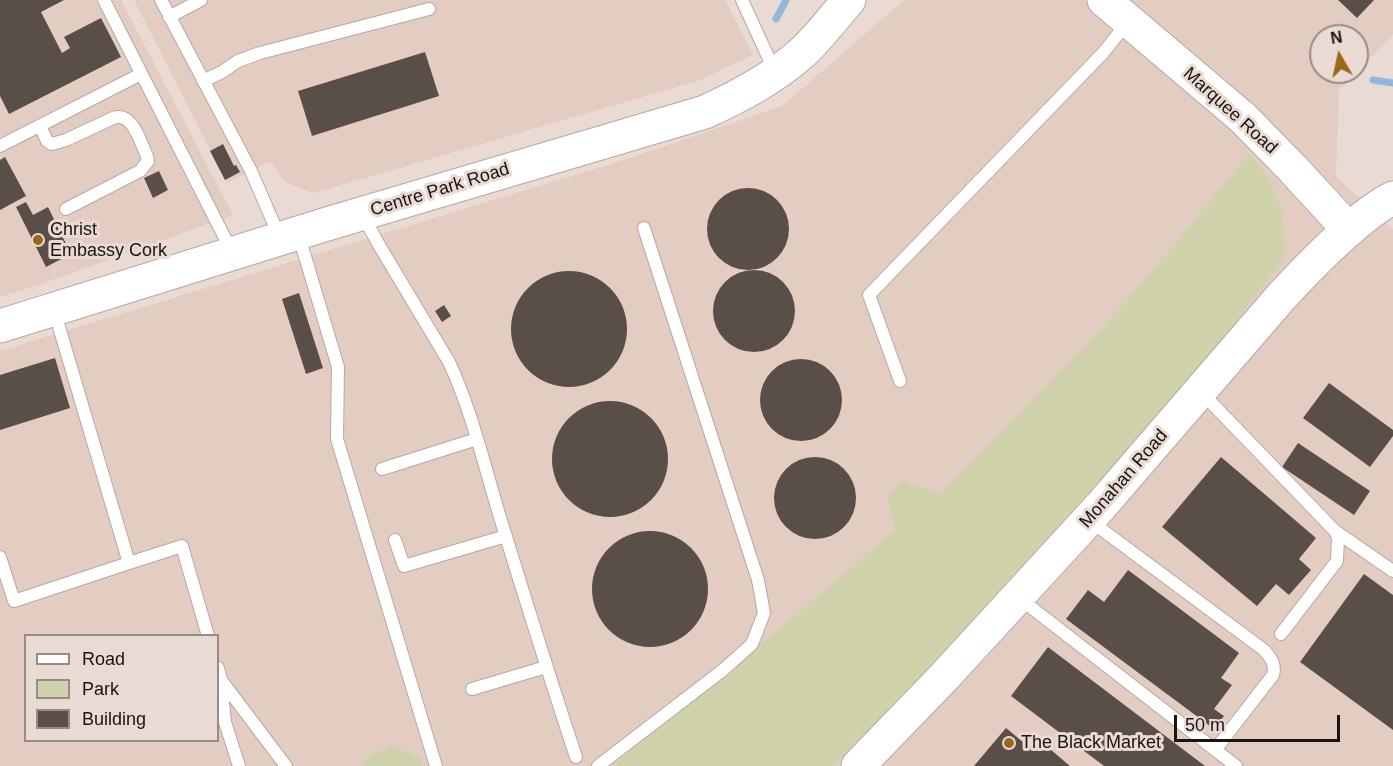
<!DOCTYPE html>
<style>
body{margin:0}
#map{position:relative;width:1393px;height:766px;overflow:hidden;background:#e9dbd4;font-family:Arial,sans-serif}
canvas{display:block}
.legend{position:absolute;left:24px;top:634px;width:195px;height:108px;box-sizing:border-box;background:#e9dbd4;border:2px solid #968b86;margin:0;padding:8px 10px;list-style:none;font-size:18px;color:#191412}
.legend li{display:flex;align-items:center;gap:12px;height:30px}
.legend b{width:30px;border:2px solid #968b86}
.north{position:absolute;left:1309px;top:24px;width:60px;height:60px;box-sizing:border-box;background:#e9dbd4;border:2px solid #968b86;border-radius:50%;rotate:351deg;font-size:16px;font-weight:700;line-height:24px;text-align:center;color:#191412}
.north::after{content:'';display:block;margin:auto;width:21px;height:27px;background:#99691b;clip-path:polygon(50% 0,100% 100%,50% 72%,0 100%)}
.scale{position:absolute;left:1174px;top:715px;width:166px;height:27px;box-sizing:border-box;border:3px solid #191412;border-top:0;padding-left:8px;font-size:18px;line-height:21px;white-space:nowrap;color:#191412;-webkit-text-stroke:4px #e9dbd4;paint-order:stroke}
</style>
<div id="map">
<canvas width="1393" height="766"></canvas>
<ul class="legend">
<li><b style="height:8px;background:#fff"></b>Road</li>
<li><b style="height:16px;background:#cfd2aa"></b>Park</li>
<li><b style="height:16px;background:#594e48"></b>Building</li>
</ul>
<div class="north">N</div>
<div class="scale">50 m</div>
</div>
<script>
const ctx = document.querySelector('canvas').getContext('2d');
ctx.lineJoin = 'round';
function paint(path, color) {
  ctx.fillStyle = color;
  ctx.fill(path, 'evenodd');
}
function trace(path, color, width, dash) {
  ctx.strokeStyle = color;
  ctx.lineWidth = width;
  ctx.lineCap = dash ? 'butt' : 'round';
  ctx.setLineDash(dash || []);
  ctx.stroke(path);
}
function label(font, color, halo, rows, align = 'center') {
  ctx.font = font + ' Arial,sans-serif';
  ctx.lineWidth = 6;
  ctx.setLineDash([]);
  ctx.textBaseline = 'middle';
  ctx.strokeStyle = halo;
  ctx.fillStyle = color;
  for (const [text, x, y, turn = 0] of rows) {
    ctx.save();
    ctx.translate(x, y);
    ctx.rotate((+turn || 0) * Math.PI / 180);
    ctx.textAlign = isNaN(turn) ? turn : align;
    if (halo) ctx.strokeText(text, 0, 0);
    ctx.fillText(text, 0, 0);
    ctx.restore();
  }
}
paint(new Path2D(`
 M0,0H121L233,215L39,285L0,297Z
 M134,0H725L753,55L701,80L314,193L300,189L284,181L270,161L227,183Z
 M904,0H1393V34L1339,91L1336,176L1393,230V766H0V351L627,159L782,106ZM1321,36H1357V72H1321ZM26,636H218V740H26Z`), '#e3cdc3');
paint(new Path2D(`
 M1249,154L1270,180L1282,213L1285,256L1229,330L1169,403L967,628L833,766H613L790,620L895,530L887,497L903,480L940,494L1100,331L1177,242Z
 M392,746L420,757L423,766H361L369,755Z`), '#cfd2aa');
trace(new Path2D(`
 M776,19L786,0
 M1373,80L1393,83`), '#90b7dd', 7);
paint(new Path2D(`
 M0,0H64L41,12L62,53L70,48L64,37L101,18L121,57L9,114L0,96Z
 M1338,0H1374L1357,18Z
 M425,52L439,96L312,136L298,91Z
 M223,144L234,166L236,165L240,172L225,180L210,151Z
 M5,157L26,196L0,210V160Z
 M159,171L168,190L153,198L144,178Z
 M707 229a41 41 0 1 1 82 0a41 41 0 1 1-82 0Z
 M26,202L33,215L48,207L71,254L46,267L16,207Z
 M713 311a41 41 0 1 1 82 0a41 41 0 1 1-82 0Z
 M511 329a58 58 0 1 1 116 0a58 58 0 1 1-116 0Z
 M299,293L323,368L306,374L282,299Z
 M444,305L451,316L442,322L435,311Z
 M55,358L70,408L0,430V375Z
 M760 400a41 41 0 1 1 82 0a41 41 0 1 1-82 0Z
 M1329,383L1393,430V436L1370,467L1303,418Z
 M552 459a58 58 0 1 1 116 0a58 58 0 1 1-116 0Z
 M1298,443L1370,491L1354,515L1282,467Z
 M1221,457L1316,538L1299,559L1311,570L1289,595L1276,584L1257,606L1162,527Z
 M774 498a41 41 0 1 1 82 0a41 41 0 1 1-82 0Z
 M592 589a58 58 0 1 1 116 0a58 58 0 1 1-116 0Z
 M1128,570L1239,653L1221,678L1232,685L1214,709L1224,716L1214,729L1066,619L1088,590L1104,602Z
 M1364,574L1393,595V730L1300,662Z
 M1048,647L1205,766H1104L1011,696Z
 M1006,728L1029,747L1037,738L1070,766H974Z`), '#594e48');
const lane = new Path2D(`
 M104,0L232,252
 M161,0L251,171L274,224L279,238
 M742,0L775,72
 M169,17L201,0
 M203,81L222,72L238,61L260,53L429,9
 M40,126L47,141L52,144L66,140L113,118C133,111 140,142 147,156L148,161L140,171L66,209
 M0,146L141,74
 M362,214L379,245L449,362C471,409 484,464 499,514C524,595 549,676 576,757
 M298,233L338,367L337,439L436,766
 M900,381L869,295L1103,53L1127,23
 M1201,392L1335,531L1338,538L1337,561L1281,634
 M382,469L477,439
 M1089,520L1264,650C1271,658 1276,664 1273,675L1215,750
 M1335,531L1393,571
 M395,540L404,566L506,536
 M0,557L14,601L129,563L54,310
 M129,563L182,546L208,636
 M1019,598L1236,766
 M218,668L221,680L286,766
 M221,681L225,722L239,766
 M472,689L546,667
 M598,766L723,670L752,644L764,613L758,580L644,228`);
const secondary = new Path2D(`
 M1104,0L1243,118L1293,169L1349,230
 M0,326L327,224L705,112C740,96 774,78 803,52C819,37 834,17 849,0
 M858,766L944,677L1100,507L1281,297C1305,271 1330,245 1358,222C1369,213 1380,204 1393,198`);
trace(lane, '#b5a8a1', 14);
trace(secondary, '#b5a8a1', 35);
trace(lane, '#fff', 12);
trace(secondary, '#fff', 33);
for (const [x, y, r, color] of [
 [38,240,6,"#99691b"],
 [1009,743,6,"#99691b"]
]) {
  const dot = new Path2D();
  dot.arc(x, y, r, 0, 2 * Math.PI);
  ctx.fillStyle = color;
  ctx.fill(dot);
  trace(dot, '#e9dbd4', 2);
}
label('18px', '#191412', '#e9dbd4', [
 ["Marquee Road",1230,111,42],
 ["Centre Park Road",440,190,-17],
 ["Monahan Road",1124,479,-49]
]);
label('18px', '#191412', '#e9dbd4', [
 ["Christ",50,230],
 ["Embassy Cork",50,251],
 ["The Black Market",1021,743]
], 'left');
</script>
